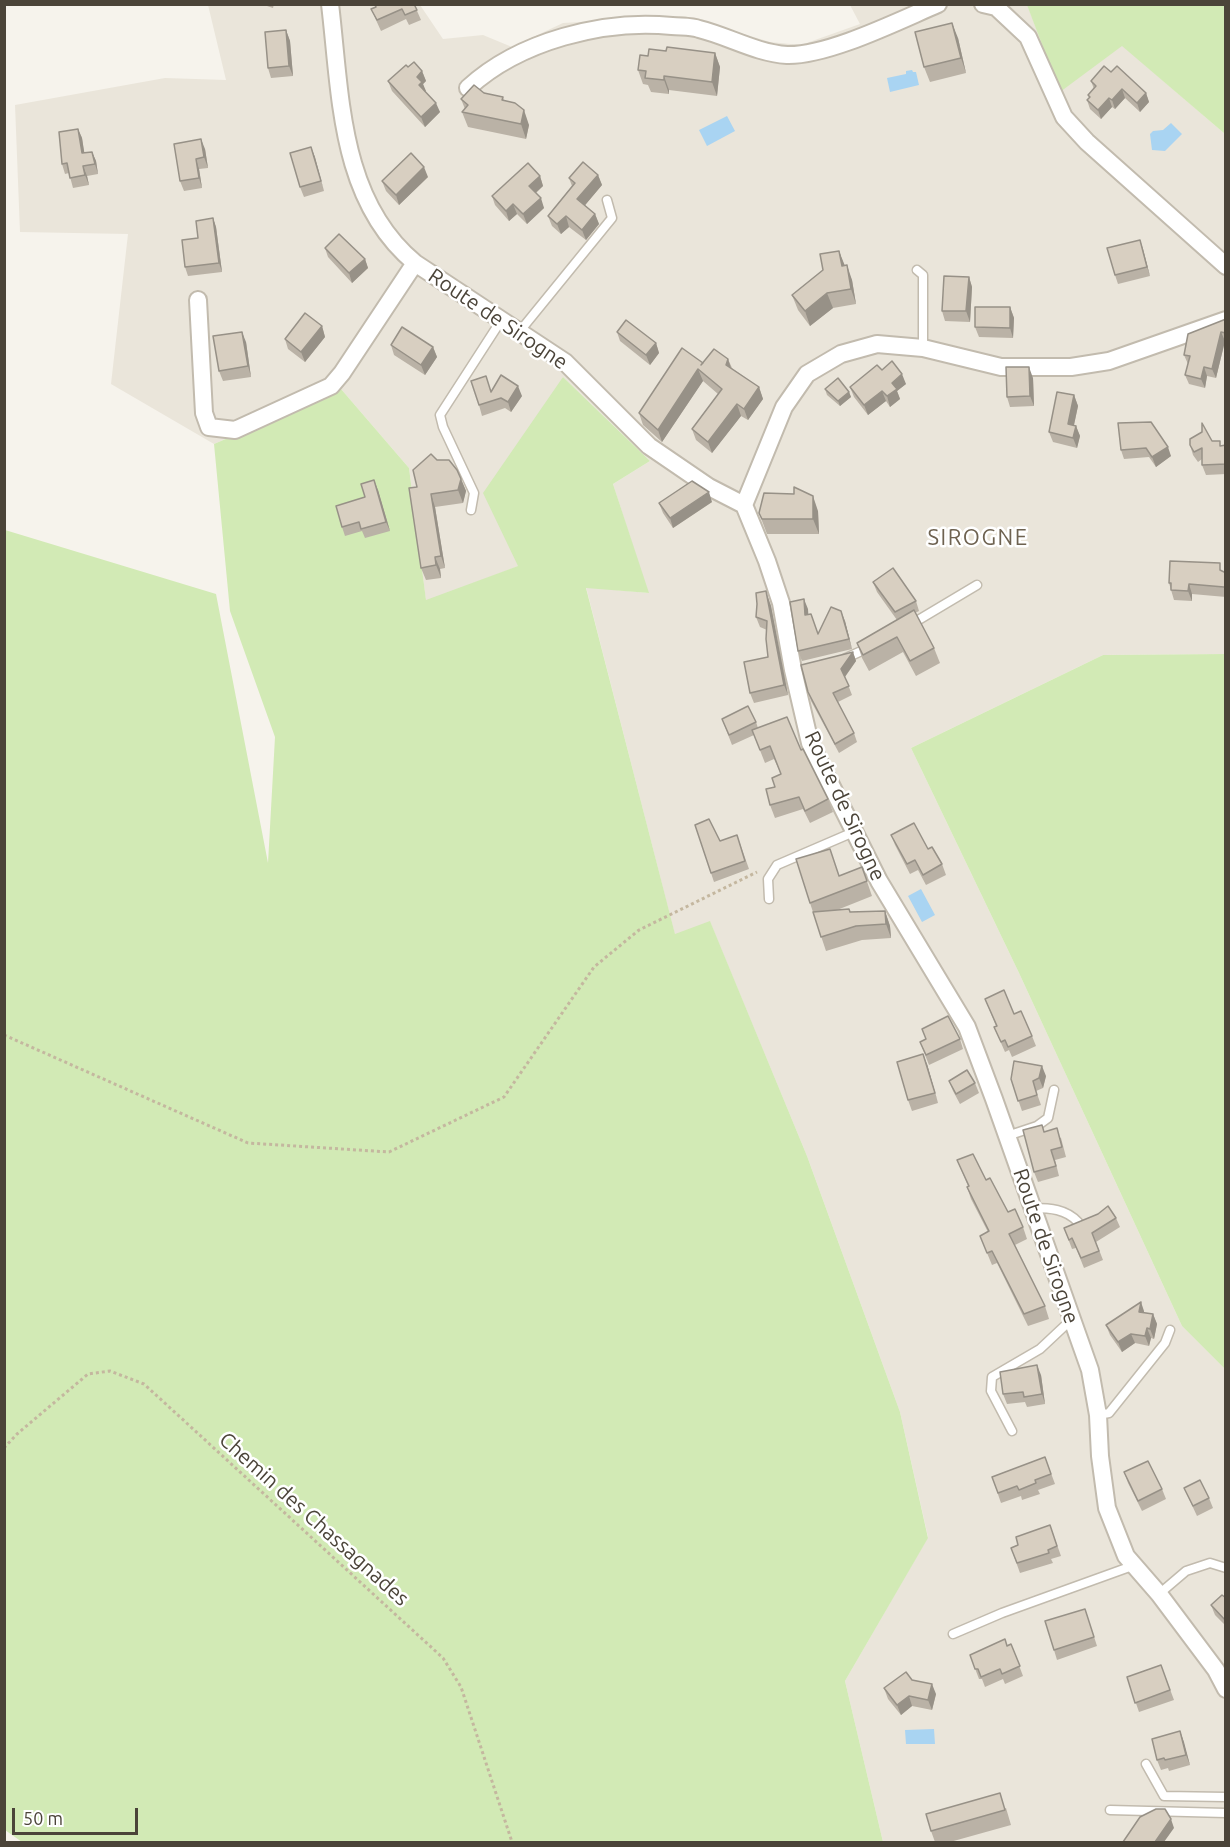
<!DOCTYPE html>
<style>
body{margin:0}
#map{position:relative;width:1230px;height:1847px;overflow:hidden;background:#f6f3ec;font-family:Ubuntu,sans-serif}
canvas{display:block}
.frame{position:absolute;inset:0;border:6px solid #4b4439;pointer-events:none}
.scale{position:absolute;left:12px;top:1808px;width:126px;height:27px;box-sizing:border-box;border:3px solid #4b4439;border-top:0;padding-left:8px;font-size:18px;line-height:21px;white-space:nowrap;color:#4b4439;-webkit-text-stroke:4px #fff;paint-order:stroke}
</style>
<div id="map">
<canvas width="1230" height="1847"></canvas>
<div class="frame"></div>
<div class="scale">50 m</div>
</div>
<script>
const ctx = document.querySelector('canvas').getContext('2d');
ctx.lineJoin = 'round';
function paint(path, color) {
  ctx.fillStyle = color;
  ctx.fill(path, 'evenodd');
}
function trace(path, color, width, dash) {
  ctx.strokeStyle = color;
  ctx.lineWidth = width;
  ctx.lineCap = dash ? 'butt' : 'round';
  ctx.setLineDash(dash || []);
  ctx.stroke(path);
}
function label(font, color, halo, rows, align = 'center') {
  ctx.font = font + ' Ubuntu,sans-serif';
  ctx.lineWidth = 5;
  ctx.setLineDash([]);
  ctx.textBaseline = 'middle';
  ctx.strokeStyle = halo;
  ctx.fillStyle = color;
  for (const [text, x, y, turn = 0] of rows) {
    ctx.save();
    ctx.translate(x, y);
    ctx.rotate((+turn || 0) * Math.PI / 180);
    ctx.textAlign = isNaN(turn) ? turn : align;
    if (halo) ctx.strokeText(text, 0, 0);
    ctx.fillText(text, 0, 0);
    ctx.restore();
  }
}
paint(new Path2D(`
 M1027,4L1060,91L1122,45L1225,134V654L1103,655L911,748L1019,973L1182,1326L1225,1369V1842H883L845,1681L928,1537L900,1412L807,1156L710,922L675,935L586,587L648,593L613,484L650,461L563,377L519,566L426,601L409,468L341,389L214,444L111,384L128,234L20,232L15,105L165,78L226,80L208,5H420L443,39L483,35L512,47L563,23L685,16L770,42L801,45L860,24L850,5Z`), '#eae5da');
paint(new Path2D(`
 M1027,5H1225V134L1122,46L1060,92Z
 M563,377L650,461L613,484L649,593L586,588L675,934L710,921L807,1156L900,1412L928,1538L845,1681L883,1842H22L5,1830V530L216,594L268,863L275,737L230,611L214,444L341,389L409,468L426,600L518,566L483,493Z
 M1225,654H1226L1225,1369L1182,1326L1019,973L911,748L1103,655Z`), '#d2eab5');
paint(new Path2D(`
 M912,70L913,72H916L919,85L890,92L887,78L906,74V71Z
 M727,116L735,131L707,146L699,130Z
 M1171,123L1182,134L1165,151L1152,150L1150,134L1153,131L1163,130Z
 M921,889L935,915L922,922L908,896Z
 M934,1729L935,1744H906L905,1730Z`), '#a9d4f2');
const lane = new Path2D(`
 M917,270L923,275V348
 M520,331L612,218L607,200
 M471,510L474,493L443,427L440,415L502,319
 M910,625L977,585
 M844,659L870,647
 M769,899L768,879L777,865L856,831
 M1007,1136L1037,1126L1048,1118L1054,1090
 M1033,1208C1050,1208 1066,1209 1078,1222
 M1098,1415L1109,1413L1165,1343L1170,1330
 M1012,1431L991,1391L992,1377L1040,1349L1072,1319
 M1159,1594L1186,1571L1210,1563L1226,1568
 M953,1634L1002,1613L1135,1565
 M1146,1764L1164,1796L1226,1797
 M1110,1810L1226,1813`);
const street = new Path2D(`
 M330,4C341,95 339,200 415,263L565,362L649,446L709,487L744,505L767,561L781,603L793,670L810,743L879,881L967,1027L994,1099L1090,1370L1098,1415L1100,1456L1107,1508L1126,1556L1159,1594L1216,1670L1226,1689
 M983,4L996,7L1028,37L1064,117L1087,142L1226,266
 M468,88C519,41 604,19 672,26C681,27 691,26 699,29C728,36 756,53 787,55C828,56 898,21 938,4
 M198,300L204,413L209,427L235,430L331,386L342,373L415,263
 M744,505L784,407L807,374L841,354L877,344L923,348L1001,367H1071L1109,361L1226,320`);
trace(lane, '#c2bbae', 11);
trace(street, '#c2bbae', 20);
trace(new Path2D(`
 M4,1035L248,1143L389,1152L504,1097L594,967L639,930L757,872
 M4,1448L17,1434L88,1374L110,1371L144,1384L443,1658L461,1687L512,1842`), '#c4b79f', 3, [3, 3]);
trace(lane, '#fff', 8);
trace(street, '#fff', 16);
paint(new Path2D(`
 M261,4H274L273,8Z
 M374,4H414L421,20L409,25L406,19L381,31L371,9L375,7Z
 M286,30L290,41L293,76L271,78L268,68Z
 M958,38L966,73L930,82L924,67Z
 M666,51L715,53L720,67L717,96L669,90V94L651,92L648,85L643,84L638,70L648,56Z
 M408,67L422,71L426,81L423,84L425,92L440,112L425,127L392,91L388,81Z
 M1111,72L1146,93L1149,102L1140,112L1125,98L1115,109L1112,107L1101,119L1090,109L1087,100L1089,98L1088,95L1094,89L1091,81Z
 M484,93L503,97L504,101L529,125L526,139L468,127L462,112L465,109L461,99Z
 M78,129L82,138L84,153L92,152L96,161L98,174L87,176L89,185L73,188L69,173L65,174L62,164Z
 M174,144L205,149L208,168L199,169L202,188L184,191L180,181Z
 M311,147L324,191L304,197L300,187Z
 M598,175L602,185L585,205L595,214L599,224L586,240L569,227L561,234L552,226L548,216L572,186L569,178Z
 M540,176L543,186L536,193L544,208L527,224L517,214L509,221L495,205L492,196Z
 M428,177L399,205L386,191L382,181Z
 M213,218L216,227L222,272L188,276L185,267L198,238Z
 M1140,240L1150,276L1118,284L1115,275Z
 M325,248L365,259L368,268L352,283L328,257Z
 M839,251L844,265L852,280L856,304L833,308L810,326L798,310L792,295L823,270Z
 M969,277L972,287L970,322L945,321L942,311Z
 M1010,307L1014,318L1013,338L979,337L975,327Z
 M1226,319V341H1225L1216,378L1207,376L1205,388L1189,384L1185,375L1188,364L1184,355Z
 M322,326L325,337L305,362L288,349L285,339Z
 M617,332L656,343L659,353L650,365L620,341Z
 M246,342L251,377L223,381L219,371Z
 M391,345L433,347L437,357L425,375L394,355Z
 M728,359L732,368L759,387L763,399L748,420L741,416L712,453L696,440L692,429L718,394L703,381L662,442L643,425L639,413L703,363Z
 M882,370L906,384L897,391L900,399L890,407L886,401L868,415L854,397L850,387Z
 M1033,378L1034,406L1010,407L1007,397Z
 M825,389L849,392L851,397L840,406L827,395Z
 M491,392L522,396L511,412L505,408L482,416L479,405Z
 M1074,395L1078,406L1074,425L1076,426L1080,436L1077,448L1053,442L1049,432Z
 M1118,423L1171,456L1156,467L1149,457L1124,459L1121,450Z
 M1212,441L1222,446L1226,445V474L1206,475L1202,465V459L1198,462L1193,455L1190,445Z
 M461,479L466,491L463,503L435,507L445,568L440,569L441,578L426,580L421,568L417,487Z
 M378,490L390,531L365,538L362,531L345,536L342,527L365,497Z
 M712,502L673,528L663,513L659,503Z
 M818,511L819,534H767L759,513Z
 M1223,571L1226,573V597L1192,594V601L1174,600L1169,583Z
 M873,582L916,601L919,611L915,613L934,648L940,663L916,676L903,652L869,671L862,658L857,643L897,620L877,592Z
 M766,591L771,606L788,695L754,703L750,693L768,657L767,630L760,627L756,617Z
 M808,609V615L818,634L845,621L852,649L802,661L798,651Z
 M853,652L856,661L845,677L852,695L838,702L854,733L857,742L839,753L811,701L808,692Z
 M722,719L756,722L758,728L801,750L828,799L833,812L810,823L803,809L775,818L770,805L775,787L781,774L774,759L765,763L754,735L732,745Z
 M695,825L720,841L737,835L749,869L714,882Z
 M891,835L928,849L942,864L946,875L926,885L918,870L910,874L895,845Z
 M862,867L872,896L837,910L850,912L885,911L890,926L891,938L862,940L826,951L810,903L839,876Z
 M985,999L1014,1014L1032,1036L1036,1046L1012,1057L1009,1050L1005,1052L994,1027L996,1026Z
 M922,1029L960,1039L963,1049L929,1065L920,1042L926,1039Z
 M927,1064L938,1103L912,1111L908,1100Z
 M1046,1076L1043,1088L1036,1091L1041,1105L1022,1111L1011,1079Z
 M949,1081L975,1083L979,1093L960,1104L953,1091Z
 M1045,1132L1061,1138L1066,1157L1055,1160L1059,1176L1038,1182L1034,1172Z
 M957,1160L986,1180L1008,1212L1023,1227L1027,1239L1015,1245L1045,1306L1049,1319L1028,1326L997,1263L992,1265L980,1236L988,1232L971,1199L967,1187L968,1186Z
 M1116,1218L1120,1227L1096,1242L1103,1260L1084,1268L1076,1248L1072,1249L1064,1228Z
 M1144,1311V1313L1153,1314L1157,1324L1154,1339L1151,1338L1149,1346L1135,1343L1122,1352L1110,1335L1106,1325Z
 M1041,1375L1045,1404L1027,1407L1025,1402L1007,1404L1003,1394Z
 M1045,1457L1055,1484L1038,1490L1040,1494L1022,1500L1021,1496L1001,1503L992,1477Z
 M1124,1472L1162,1489L1166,1499L1142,1511L1128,1483Z
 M1184,1488L1209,1498L1213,1508L1197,1516Z
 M1050,1525L1061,1556L1051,1559L1053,1563L1020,1573L1011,1548L1018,1545Z
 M1226,1598V1626L1215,1615L1211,1605Z
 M1085,1609L1097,1646L1057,1660L1054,1650Z
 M1011,1644L1023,1676L1005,1684L1003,1679L985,1687L982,1679H979L970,1655Z
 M1161,1665L1174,1700L1139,1712L1127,1677Z
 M884,1688L936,1694L932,1710L912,1706L901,1715L888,1699Z
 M1180,1731L1190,1765L1169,1771L1168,1768L1161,1770L1157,1760Z
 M1006,1808L1011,1825L950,1842H935L931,1831Z`), '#bab2a6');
paint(new Path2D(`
 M952,23L958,38L966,73L961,58Z
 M286,30L290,41L293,76L289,66Z
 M715,53L720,67L717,96L712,82Z
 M422,71L426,81L423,84L426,91L422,94L417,77Z
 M664,76L669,90V94L664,80Z
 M1122,89L1125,98L1115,109L1112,100Z
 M1146,93L1149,102L1140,112L1137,103Z
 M1109,98L1112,107L1101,119L1098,110Z
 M436,103L440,112L425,127L421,117Z
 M524,110L529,125L526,139L521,124Z
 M78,129L82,138L86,163L82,153Z
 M201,139L205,149L208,168L204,157Z
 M311,147L315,157L324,191L321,181Z
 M92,152L96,161L98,174L95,164Z
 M196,159L199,169L202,188L199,178Z
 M83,166L87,176L89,185L85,175Z
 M424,167L428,177L399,205L396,195Z
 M598,175L602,185L581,210L577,199Z
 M540,176L543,186L533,195L529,186Z
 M541,198L544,208L527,224L523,214Z
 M513,204L517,214L509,221L506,211Z
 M595,214L599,224L586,240L582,230Z
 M566,216L569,227L561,234L557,224Z
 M213,218L216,227L222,272L219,263Z
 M1140,240L1143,249L1150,276L1147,267Z
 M839,251L845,266H842Z
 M365,259L368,268L352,283L349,273Z
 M847,265L852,280L856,304L851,289Z
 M969,277L972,287L970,322L966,311Z
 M827,293L833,308L810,326L805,311Z
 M1010,307L1014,318L1013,338L1010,328Z
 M322,326L325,337L305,362L301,352Z
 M242,332L246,342L251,377L248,366Z
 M1221,332L1225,341L1216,378L1212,369Z
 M656,343L659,353L650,365L646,355Z
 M433,347L437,357L425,375L421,365Z
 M728,359L732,371L726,365Z
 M1029,367L1033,378L1034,406L1030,396Z
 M1204,367L1207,376L1205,388L1201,379Z
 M698,369L703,381L662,442L658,430Z
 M902,374L906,384L897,391L900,399L890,407L887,396L892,383Z
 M518,386L522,396L511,412L508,402Z
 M759,387L763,399L748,420L744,409Z
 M882,391L886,401L868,415L864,405Z
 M849,392L851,397L840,406L838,401Z
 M1074,395L1078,406L1072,434L1068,424Z
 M737,404L741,416L712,453L708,442Z
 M1076,426L1080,436L1077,448L1073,438Z
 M1168,447L1171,456L1156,467L1152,457Z
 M461,479L466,491L463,503L458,490Z
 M374,480L378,490L390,531L386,522Z
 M709,492L712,502L673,528L670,518Z
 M431,494L435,507L445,568L441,556Z
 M813,496L818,511L819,534L813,519Z
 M435,557L440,569L441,578L436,565Z
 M1189,584L1192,594V601L1188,591Z
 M767,595L771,606L788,695L784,685Z
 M804,599L808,609L809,625L805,615Z
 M841,611L845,621L852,649L849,639Z
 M853,652L856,661L844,678L841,669Z
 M885,911L890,926L891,938L886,924Z
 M923,1054L927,1064L938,1103L935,1093Z
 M1042,1066L1046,1076L1043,1088L1039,1078Z
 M1141,1302L1144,1311L1143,1322L1139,1312Z
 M1153,1314L1157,1324L1154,1339L1150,1329Z
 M1147,1328L1151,1338L1149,1346L1145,1336Z
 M1131,1334L1135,1343L1122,1352L1118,1342Z
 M1037,1365L1041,1375L1045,1404L1042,1394Z
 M932,1684L936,1694L932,1710L928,1700Z
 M909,1696L912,1706L901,1715L897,1705Z
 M1180,1731L1184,1742L1190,1765L1186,1755Z
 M1171,1819L1174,1828L1164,1842H1155Z`), '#979187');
const building = new Path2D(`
 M375,4H414L417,10L405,15L402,9L377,20L371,9L376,7Z
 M952,23L961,58L924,67L915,32Z
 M286,30L289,66L268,68L265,32Z
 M667,47L715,53L712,82L664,76V80L645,78L646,71L638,70L640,55L648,56L649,49L666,51Z
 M414,62L422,71L417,77L422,82L419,85L436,103L421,117L388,81L406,65L408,67Z
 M1104,66L1111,72L1117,66L1146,93L1137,103L1122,89L1112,100L1109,98L1098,110L1087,100L1090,97L1088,95L1096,86L1091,81Z
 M474,85L484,93L503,97L502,100L515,103L524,110L521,124L462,112L468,105L461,99Z
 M78,129L82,153L92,152L95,164L83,166L85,175L70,178L67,163L62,164L59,132Z
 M201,139L204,157L196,159L199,178L180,181L174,144Z
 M311,147L321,181L300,187L290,153Z
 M411,153L424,167L396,195L382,181Z
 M583,162L598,175L577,199L595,214L582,230L566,216L557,224L548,216L575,183L569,178Z
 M528,163L540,176L529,186L541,198L523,214L513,204L506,211L492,196Z
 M213,218L219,263L185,267L182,240L198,238L196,221Z
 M339,234L365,259L349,273L325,248Z
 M1140,240L1147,267L1115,275L1107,248Z
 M839,251L842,266L847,265L851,289L827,293L805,311L792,295L823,270L820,254Z
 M944,276L969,277L966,311H942Z
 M975,307H1010V328L975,327Z
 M305,313L322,326L301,352L285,339Z
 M1226,319V333L1221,332L1212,369L1204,367L1201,379L1185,375L1190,356L1184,355L1188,334Z
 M626,320L656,343L646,355L617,332Z
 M402,327L433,347L421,365L391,345Z
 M242,332L248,366L219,371L213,336Z
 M682,348L703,363L701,365L714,349L728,359L726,365L759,387L744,409L737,404L708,442L692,429L722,389L698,369L658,430L639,413Z
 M892,361L902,374L892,383L897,389L887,396L882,391L864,405L850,387L877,365L882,370Z
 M1006,367H1029L1030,396L1007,397Z
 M501,375L518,386L508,402L501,398L479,405L471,381L486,376L491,392Z
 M838,378L849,392L838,401L825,389Z
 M1057,392L1074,395L1068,424L1076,426L1073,438L1049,432Z
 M1151,422L1168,447L1152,457L1146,448L1121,450L1118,423Z
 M1202,423L1212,441H1220V446L1226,445V464L1202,465V448L1194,452L1190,445V439L1202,432Z
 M431,454L437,460H449L457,470L461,479L458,490L431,494L441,556L435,557L436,565L421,568L409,488L417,487L413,470Z
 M374,480L386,522L361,529L359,522L342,527L336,506L365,497L361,484Z
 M692,481L709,492L670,518L659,503Z
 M794,487L813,496V519H762L759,513L764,493L794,494Z
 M1170,561L1220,563V570L1226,573V589L1224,587L1189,584L1188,591L1171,590V583H1169Z
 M893,568L916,601L895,612L873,582Z
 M766,591L784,685L750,693L744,662L768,657L766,639L767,621L756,617L757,604L756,593Z
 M804,599L805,615L811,614L818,634L831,607L841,611L849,639L798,651L790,602Z
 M914,610L934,648L910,661L897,637L863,655L857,643Z
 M853,652L841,669L849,686L833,693L854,733L835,744L808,692L801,665Z
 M748,706L756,722L729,735L722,719Z
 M787,717L801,750L803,749L828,799L805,811L799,797L770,805L766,789L775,787L772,778L781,774L770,746L760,750L752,730Z
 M709,819L720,841L737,835L745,861L711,873L695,825Z
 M914,823L928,849L932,847L942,864L923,875L915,860L907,864L891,835Z
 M830,849L839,876L862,867L867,881L810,903L796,859Z
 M849,909L850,912L885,911L886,924L856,926L821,937L813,912Z
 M1004,990L1014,1014L1021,1011L1032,1036L1008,1047L1005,1040L1001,1042L994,1027L997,1026L985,999Z
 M948,1016L960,1039L926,1055L920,1042L926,1039L922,1029Z
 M923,1054L935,1093L908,1100L897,1062Z
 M1014,1061L1042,1066L1039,1078L1033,1081L1037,1095L1018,1101L1011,1079Z
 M967,1070L975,1083L956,1094L949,1081Z
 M1042,1125L1044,1132L1057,1128L1062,1147L1051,1150L1056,1166L1034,1172L1023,1130Z
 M973,1154L986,1180L990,1178L1008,1212L1015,1209L1023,1227L1009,1234L1045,1306L1024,1314L992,1251L987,1253L980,1236L989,1231L967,1187L969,1186L957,1160Z
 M1108,1206L1116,1218L1092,1233L1099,1251L1081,1258L1072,1238L1069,1240L1064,1228L1098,1214Z
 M1141,1302L1139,1312L1153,1314L1150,1329L1147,1328L1145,1336L1131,1334L1118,1342L1106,1325Z
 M1037,1365L1042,1394L1024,1397L1023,1392L1003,1394L1000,1372Z
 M1045,1457L1051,1474L1035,1480L1036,1483L1019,1490L1017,1486L998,1493L992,1477Z
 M1148,1461L1162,1489L1138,1501L1124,1472Z
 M1200,1480L1209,1498L1193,1506L1184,1488Z
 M1050,1525L1057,1546L1048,1550L1049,1553L1017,1563L1011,1548L1018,1545L1016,1537Z
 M1222,1595L1226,1598V1621L1211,1605Z
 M1085,1609L1094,1637L1054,1650L1045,1621Z
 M1005,1639L1007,1646L1011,1644L1020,1666L1002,1674L1000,1669L981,1677L978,1669H975L970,1655Z
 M1161,1665L1170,1690L1135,1703L1127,1677Z
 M906,1672L912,1680L932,1684L928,1700L909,1696L897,1705L884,1688Z
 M1180,1731L1186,1755L1165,1760L1164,1758L1157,1760L1152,1739Z
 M1000,1793L1005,1810L931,1831L926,1814Z
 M1156,1809H1165L1171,1819L1155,1842H1123L1140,1817Z`);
paint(building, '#d8cfc1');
trace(building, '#979187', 1.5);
label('21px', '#4b4439', '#fff', [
 ["Route de Sirogne",498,319,34],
 ["Route de Sirogne",845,806,65],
 ["Route de Sirogne",1046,1246,71],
 ["Chemin des Chassagnades",314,1519,42]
]);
ctx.letterSpacing = '1.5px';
label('22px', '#6e6250', '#fff', [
 ["SIROGNE",978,538]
]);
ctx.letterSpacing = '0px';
</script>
